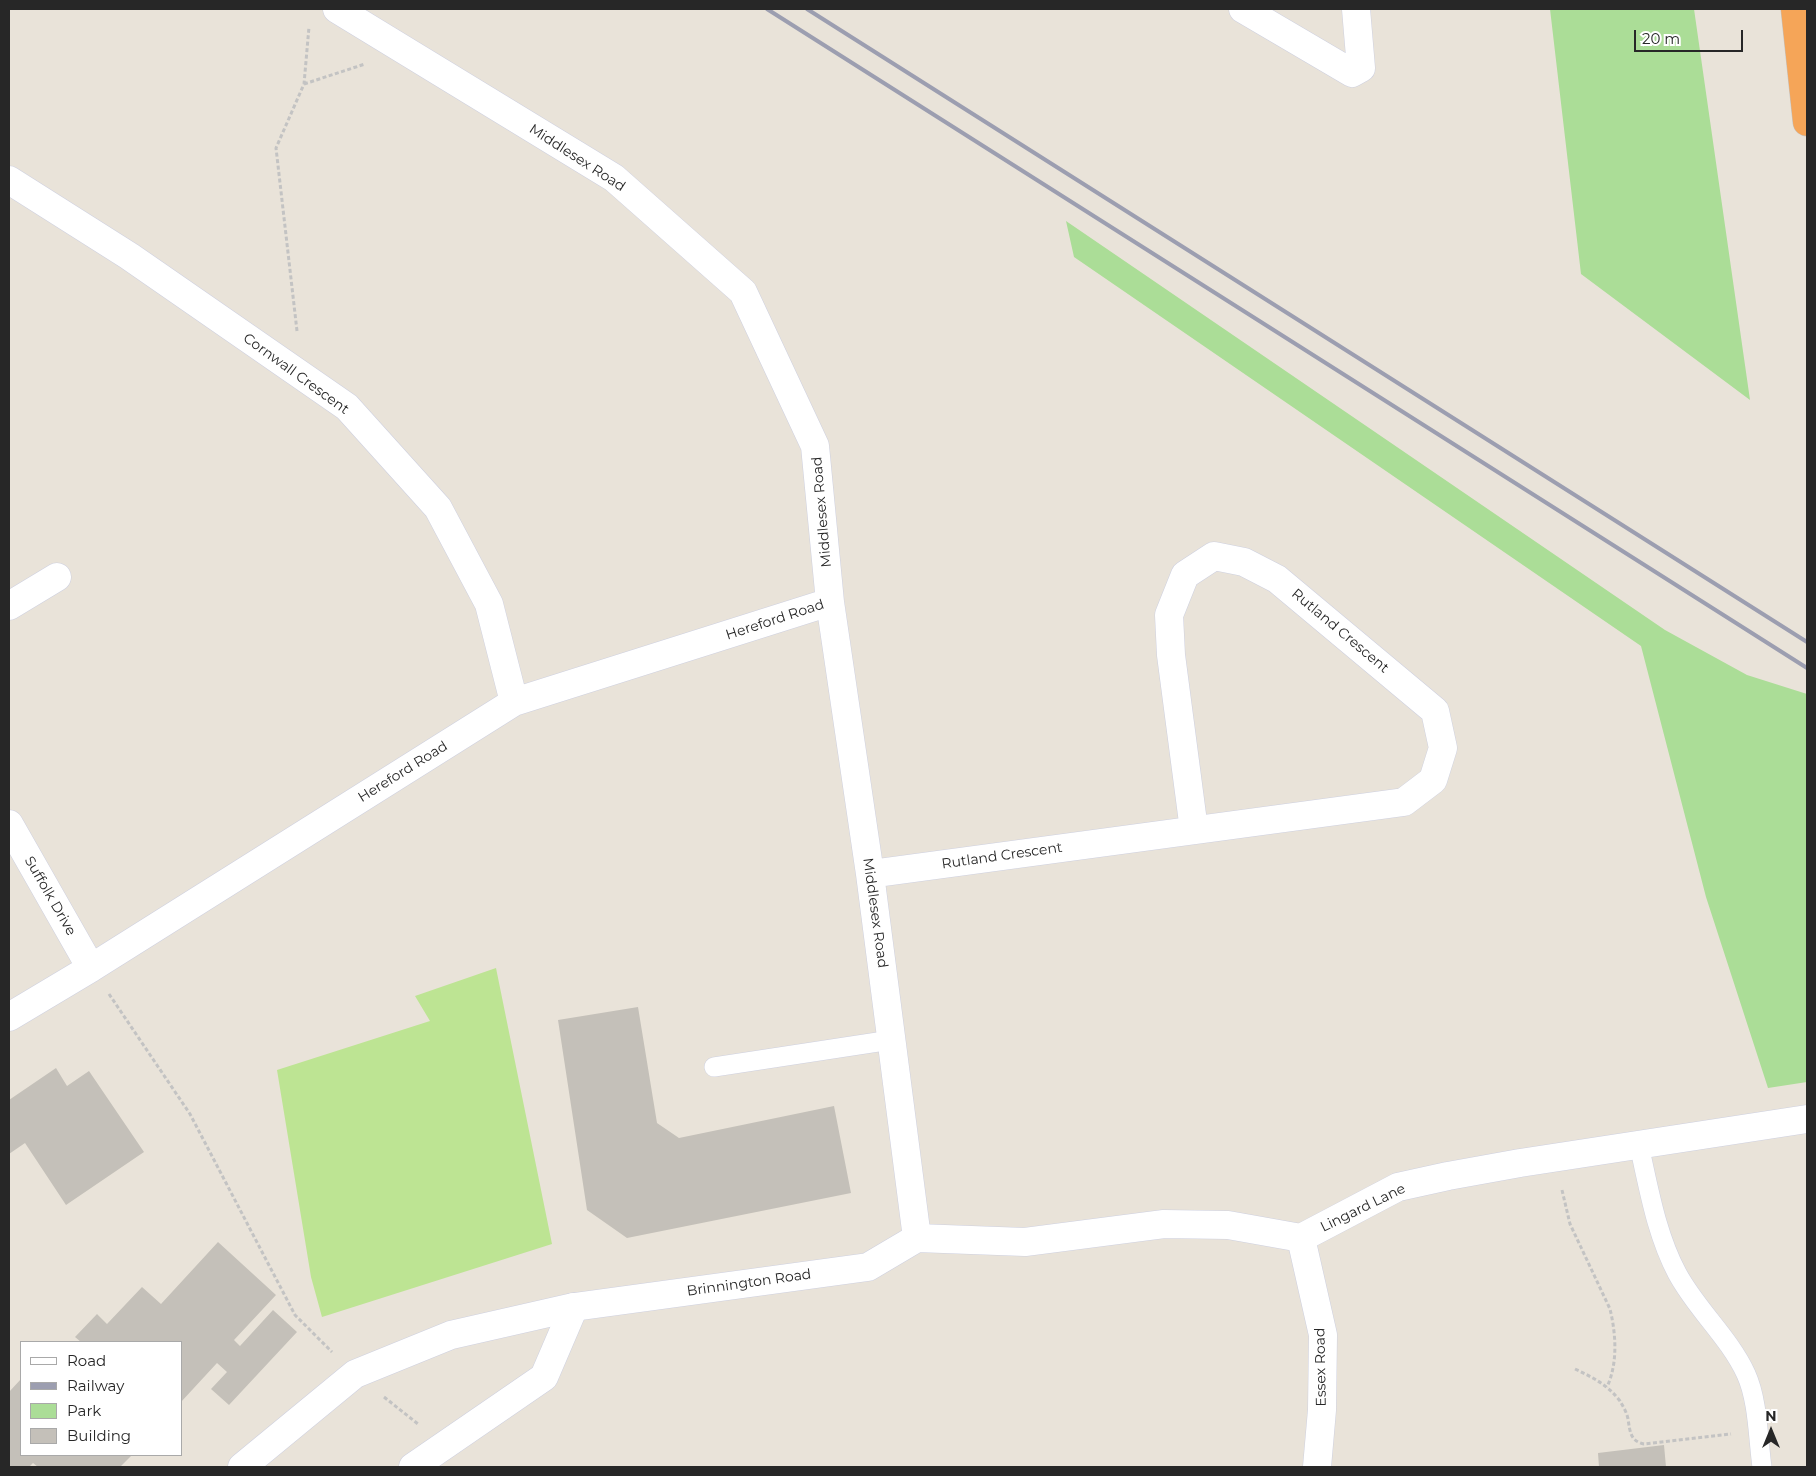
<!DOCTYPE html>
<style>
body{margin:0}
#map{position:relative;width:1816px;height:1476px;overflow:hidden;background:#e9e3d9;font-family:Montserrat,sans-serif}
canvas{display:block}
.frame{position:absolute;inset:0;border:10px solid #272727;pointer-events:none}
.legend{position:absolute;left:20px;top:1341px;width:162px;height:115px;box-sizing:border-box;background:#fff;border:1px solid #a9a9a9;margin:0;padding:6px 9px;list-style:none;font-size:15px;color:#272727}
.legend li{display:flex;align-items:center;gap:10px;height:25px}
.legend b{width:25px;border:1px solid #a9a9a9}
.north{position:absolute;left:1746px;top:1406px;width:50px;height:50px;-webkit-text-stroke:4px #fff;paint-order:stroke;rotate:0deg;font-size:14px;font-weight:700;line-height:20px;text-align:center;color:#272727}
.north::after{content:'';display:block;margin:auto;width:18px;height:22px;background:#272727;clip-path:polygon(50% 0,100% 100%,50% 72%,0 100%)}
.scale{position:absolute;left:1634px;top:30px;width:109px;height:22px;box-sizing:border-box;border:2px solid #272727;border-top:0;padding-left:6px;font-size:15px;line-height:18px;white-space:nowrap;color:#272727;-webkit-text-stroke:4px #fff;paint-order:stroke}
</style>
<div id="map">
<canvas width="1816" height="1476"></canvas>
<div class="frame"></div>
<ul class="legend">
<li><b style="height:6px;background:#fff"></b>Road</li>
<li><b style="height:6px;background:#9c9eb0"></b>Railway</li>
<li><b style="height:14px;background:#abdd97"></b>Park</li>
<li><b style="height:14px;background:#c4c0b9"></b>Building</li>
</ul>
<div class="north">N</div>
<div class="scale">20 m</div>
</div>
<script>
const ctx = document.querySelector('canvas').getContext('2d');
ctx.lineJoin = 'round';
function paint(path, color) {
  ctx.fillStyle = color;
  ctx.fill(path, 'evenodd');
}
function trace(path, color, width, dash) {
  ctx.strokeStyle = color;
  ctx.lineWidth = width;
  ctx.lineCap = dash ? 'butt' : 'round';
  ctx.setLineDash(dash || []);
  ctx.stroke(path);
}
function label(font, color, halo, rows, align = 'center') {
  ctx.font = font + ' Montserrat,sans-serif';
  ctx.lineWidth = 4;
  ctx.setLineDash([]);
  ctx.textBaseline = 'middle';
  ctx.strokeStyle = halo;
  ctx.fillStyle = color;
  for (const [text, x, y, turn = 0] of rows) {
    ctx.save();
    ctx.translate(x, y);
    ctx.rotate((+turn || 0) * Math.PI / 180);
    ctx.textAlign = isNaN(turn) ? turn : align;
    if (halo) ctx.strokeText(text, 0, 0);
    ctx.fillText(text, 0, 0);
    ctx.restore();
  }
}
paint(new Path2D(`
 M1550,9H1694L1750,400L1581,274Z
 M1066,221L1665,630L1747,675L1807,694V1082L1768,1088L1706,897L1641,646L1074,257Z`), '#abdd97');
paint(new Path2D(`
 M496,968L552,1244L322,1317L311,1277L277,1070L430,1021L415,996Z`), '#bde493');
paint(new Path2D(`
 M638,1007L657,1123L679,1138L834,1106L851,1193L627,1238L587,1210L558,1020Z
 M56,1068L67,1086L89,1071L144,1152L66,1205L25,1143L9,1154V1100Z
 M218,1242L276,1295L234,1340L240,1346L273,1310L297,1332L229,1405L211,1389L227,1372L217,1363L181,1402V1342H81L75,1337L97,1314L107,1324L142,1287L161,1304Z
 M21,1379V1455H132L120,1467H38L33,1463L29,1467H9V1392Z
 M1664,1445L1666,1467H1599L1598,1453Z`), '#c4c0b9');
const service = new Path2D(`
 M714,1067L891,1040
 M1639,1145C1649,1189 1656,1233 1677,1273C1696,1309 1729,1337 1746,1374C1758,1400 1758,1438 1762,1467`);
const minor = new Path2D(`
 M337,9L614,178L743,292L815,446L830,602L870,874L917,1238
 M1243,9L1352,73L1361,68L1356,9
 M9,180L129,256L347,407L438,508L489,604L514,702
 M9,606L57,577
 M9,824L91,968
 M870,874L1404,802L1433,780L1443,748L1435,711L1277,579L1244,562L1214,556L1185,575L1169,615L1171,655L1194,830
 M9,1017L91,968L514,702L830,602
 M1301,1238L1323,1335L1322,1410L1317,1467
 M413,1467L544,1377L574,1307`);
const tertiary = new Path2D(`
 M242,1467L355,1374L451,1335L574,1307L868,1267L917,1238L1025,1242L1164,1224L1228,1225L1301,1238L1398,1187L1448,1176L1520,1163L1807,1119`);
const motorway = new Path2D(`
 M1795,9L1807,122`);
trace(service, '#ced0df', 20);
trace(minor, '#ced0df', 29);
trace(tertiary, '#ced0df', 29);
trace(motorway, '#c3c3c3', 29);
trace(new Path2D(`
 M304,84L365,64
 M297,331L276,148L304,84L309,27
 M109,994L190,1114L295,1315L332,1352
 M1562,1190L1570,1224L1610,1309C1616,1334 1618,1363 1607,1387
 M1575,1369C1592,1377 1608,1385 1620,1401C1623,1406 1627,1413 1628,1419C1630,1431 1630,1441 1644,1444L1731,1434
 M384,1397L418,1424`), '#c3c3c3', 3, [4, 2.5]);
trace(service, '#fff', 19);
trace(minor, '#fff', 28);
trace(tertiary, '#fff', 28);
trace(motorway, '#f5a558', 28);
trace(new Path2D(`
 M767,9L1807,668
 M807,9L1807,642`), '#9c9eb0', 4);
label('14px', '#272727', '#fff', [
 ["Middlesex Road",577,158,33],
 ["Cornwall Crescent",296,374,36],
 ["Middlesex Road",822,512,-95],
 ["Hereford Road",775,620,-18],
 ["Rutland Crescent",1340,631,40],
 ["Hereford Road",403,772,-32],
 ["Rutland Crescent",1002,856,-8],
 ["Suffolk Drive",50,896,60],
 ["Middlesex Road",875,913,82],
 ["Lingard Lane",1363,1208,-26],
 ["Brinnington Road",749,1283,-8],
 ["Essex Road",1321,1367,-91]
]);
</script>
